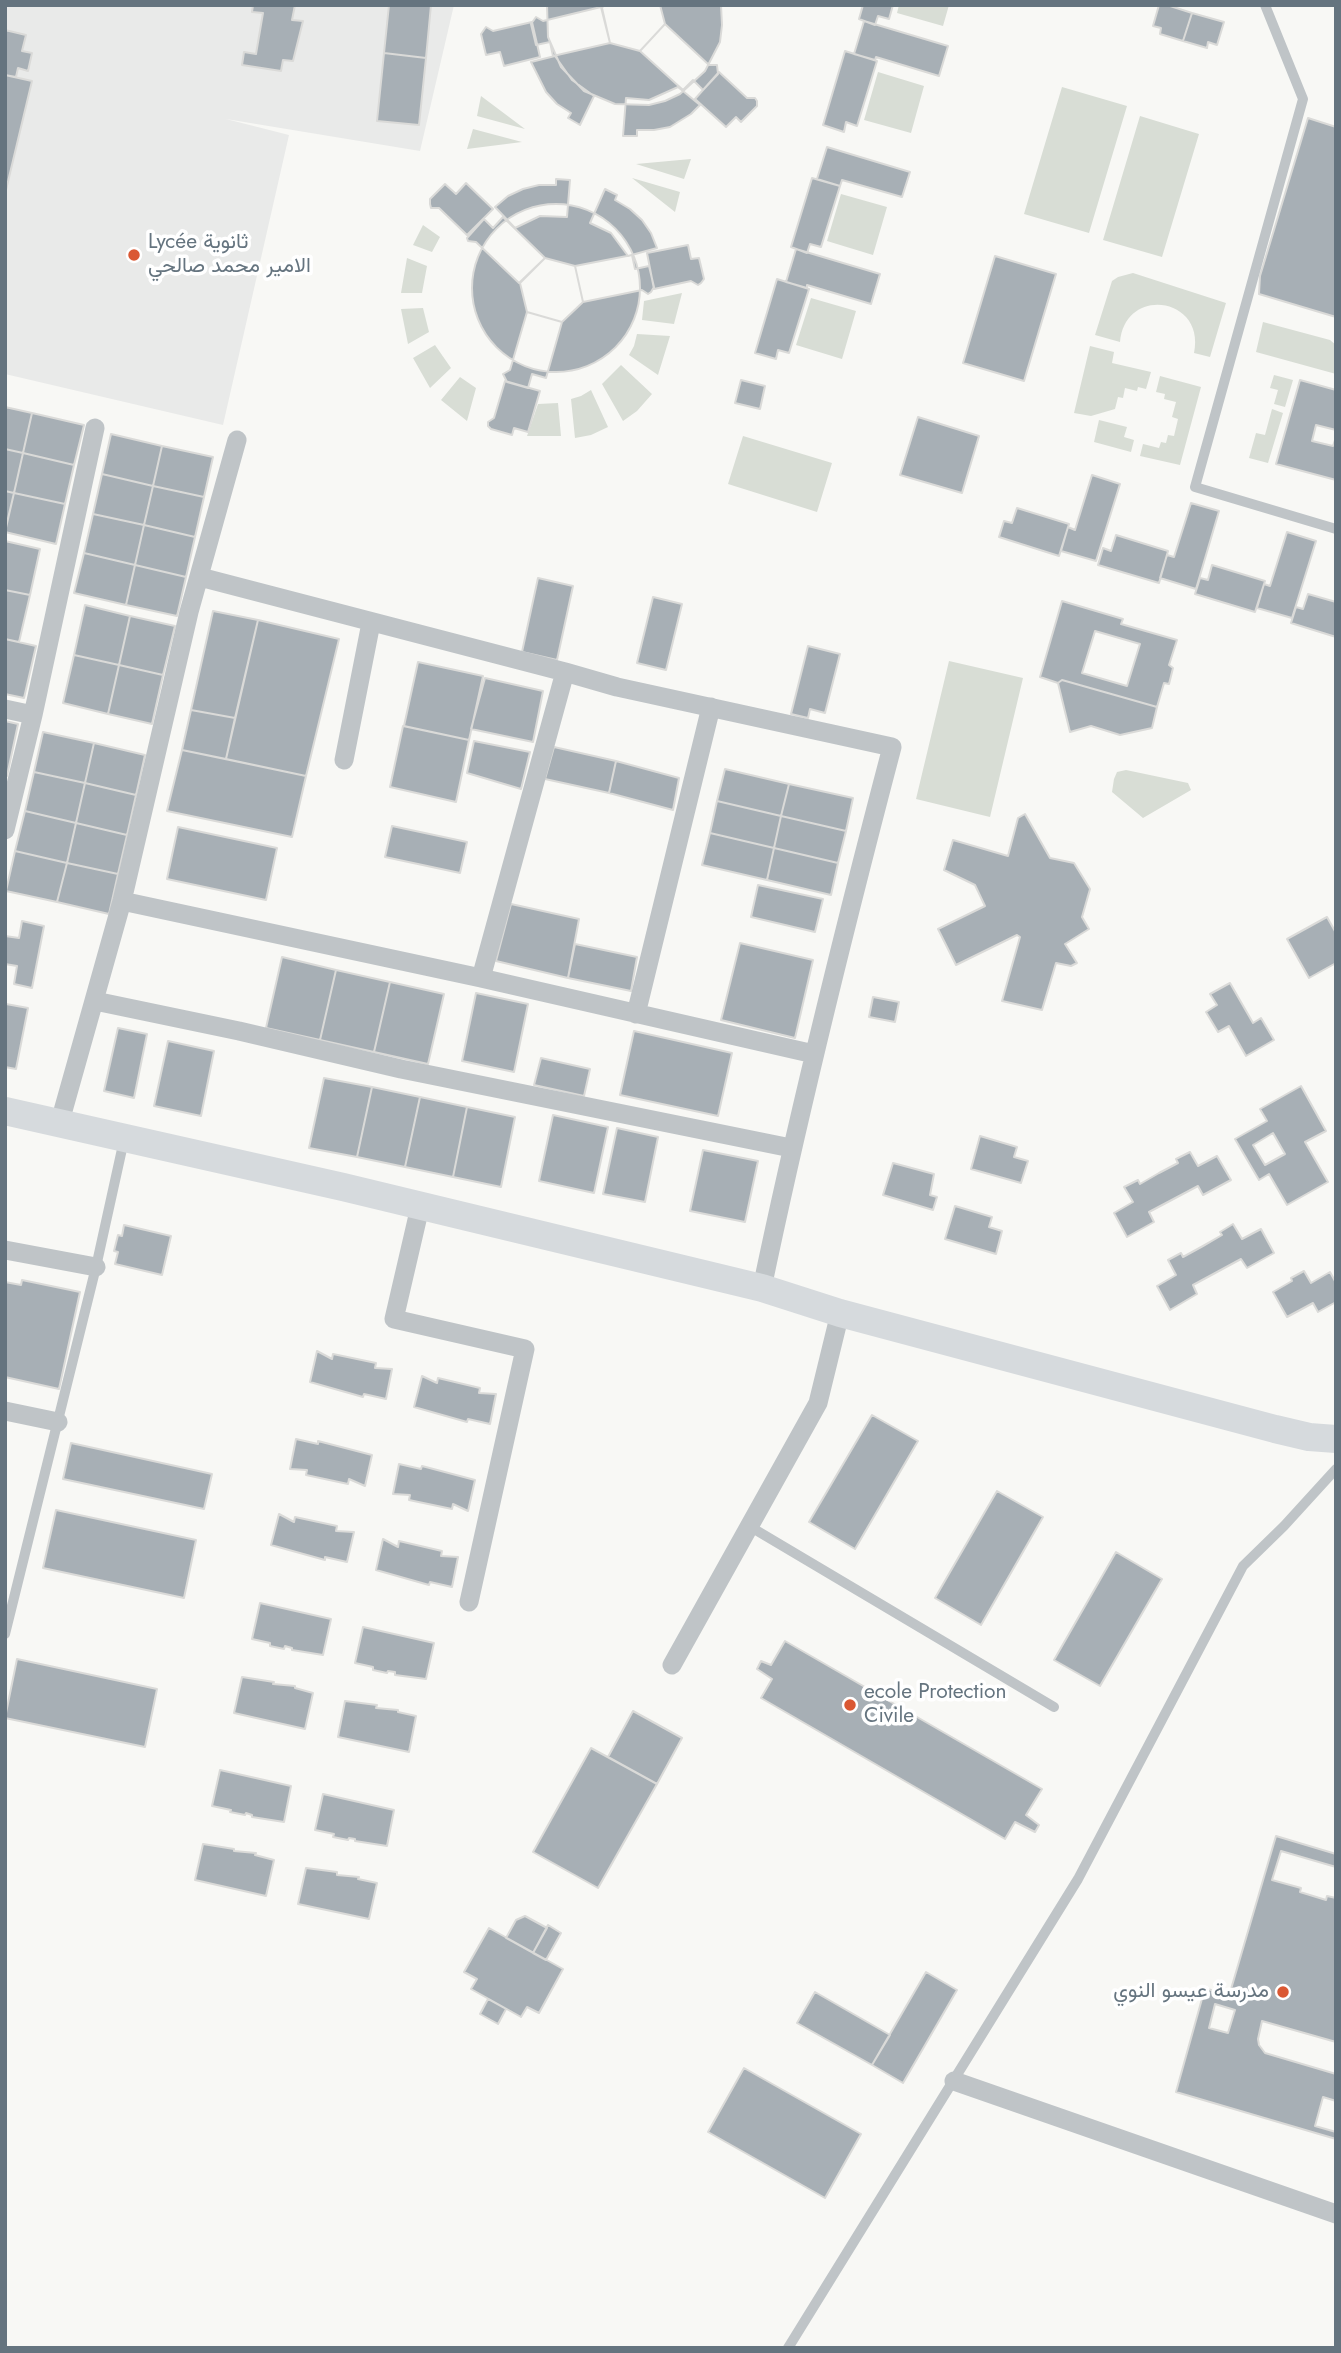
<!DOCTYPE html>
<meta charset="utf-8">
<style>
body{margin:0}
#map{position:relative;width:1341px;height:2353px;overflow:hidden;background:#f8f8f5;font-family:Jost,sans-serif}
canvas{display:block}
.frame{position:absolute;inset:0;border:7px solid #65747f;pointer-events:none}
</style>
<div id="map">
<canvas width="1341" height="2353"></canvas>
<div class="frame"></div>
</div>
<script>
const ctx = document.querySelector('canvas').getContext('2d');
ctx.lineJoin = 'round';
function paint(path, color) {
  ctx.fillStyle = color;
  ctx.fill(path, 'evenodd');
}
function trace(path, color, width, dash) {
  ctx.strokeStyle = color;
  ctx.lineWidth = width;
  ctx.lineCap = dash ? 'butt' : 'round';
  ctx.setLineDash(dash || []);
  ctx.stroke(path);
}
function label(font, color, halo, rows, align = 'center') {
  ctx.font = font + ' Jost,Vazirmatn,sans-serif';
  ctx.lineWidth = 7;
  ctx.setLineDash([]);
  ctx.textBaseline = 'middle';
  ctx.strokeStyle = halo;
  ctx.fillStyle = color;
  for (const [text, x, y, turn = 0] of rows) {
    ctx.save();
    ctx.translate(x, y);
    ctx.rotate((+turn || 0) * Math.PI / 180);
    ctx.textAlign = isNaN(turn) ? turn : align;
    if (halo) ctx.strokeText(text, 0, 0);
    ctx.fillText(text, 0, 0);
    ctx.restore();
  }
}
paint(new Path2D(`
 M5,5H454L420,151L226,119L289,135L223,425L5,374Z`), '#e9eae9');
paint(new Path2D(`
 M899,5H949L943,26L897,13Z
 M878,72L924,86L911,133L864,120Z
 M1062,87L1127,106L1089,233L1024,214Z
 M481,96L525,129L477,116Z
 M1140,116L1199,134L1162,257L1103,240Z
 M473,129L522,142L467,149Z
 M691,159L684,179L636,164Z
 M632,178L680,192L675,212Z
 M841,194L887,207L873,255L827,241Z
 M423,225L440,237L432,252L413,245Z
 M407,258L427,266L422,293H401Z
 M1133,273L1226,303L1210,357L1194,353C1206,297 1125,285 1120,342L1095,335L1112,281L1118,277Z
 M682,293L674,324L642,320L644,301Z
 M811,298L856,311L842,359L796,345Z
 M423,308L429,332L408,344L401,309Z
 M1263,322L1330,340L1336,345V374L1256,352Z
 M637,334L670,336L658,375L629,355L634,346Z
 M435,345L451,368L430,388L413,358Z
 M1090,346L1114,352L1112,363L1151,372L1146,389L1138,387L1137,391L1125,388L1123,398L1118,397L1115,409L1091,416L1074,413Z
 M621,365L652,394L637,411L623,421L602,384Z
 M1274,375L1293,380L1285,407L1274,404L1278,390L1270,388Z
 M1160,376L1201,387L1180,465L1140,456L1143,444L1159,448L1161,442L1166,443L1168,435L1174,436L1178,419L1172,417L1176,402L1164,399L1165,394L1156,392Z
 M460,377L476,388L467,421L441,400Z
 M591,390L608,427L591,435L575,438L571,399L581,396Z
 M558,403L561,436H527L538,404Z
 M1272,409L1283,413L1268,463L1249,458L1256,433L1265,435Z
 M1099,420L1127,427L1124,437L1134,440L1131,452L1094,442Z
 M743,436L832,463L817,512L728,484Z
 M949,661L1023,678L990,817L916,799Z
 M1126,770L1188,783L1191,790L1143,818L1112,792L1114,779L1117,772Z`), '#d8ddd5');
const building = new Path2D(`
 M253,5H295L292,20L303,21L293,61L283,60L281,71L242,65L244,52L256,54L263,13L252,12Z
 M389,5H431L426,58L384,53Z
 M547,5H721L722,25L720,42L705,71L680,94L665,101L649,105L615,104L584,91L561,67L548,37Z
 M604,5H660L665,24L640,51L610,43L602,8Z
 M863,5H893L889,19L878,16L875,25L859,19Z
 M1159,5H1167L1192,13L1183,41L1160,34L1161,28L1153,26Z
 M601,7L610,43L553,56L550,42L536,45L531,24L536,17L543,21Z
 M1192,13L1224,22L1217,45L1208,42L1207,48L1183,41Z
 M864,21L948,46L939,76L876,57L875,60L854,54Z
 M532,22L540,57L504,66L500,52L486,55L481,34L486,27L493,31Z
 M665,24L709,65H717L718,74L703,90L693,80L683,90L640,51Z
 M5,30L26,35L22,51L32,53L28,71L18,68L16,77L5,75Z
 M845,51L877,61L857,126L846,122L844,132L823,125Z
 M384,53L426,58L419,125L377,121Z
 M555,56L572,80L594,96L580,125L568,118L571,113L557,104L546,92L531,62Z
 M719,72L747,98H755L757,101V106L741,122L736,117L726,127L695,99Z
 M5,75L32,81L6,190L5,189Z
 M678,87L700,105L691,114L670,127L654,130H637V136H623L626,98L649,100Z
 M1308,118L1336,127V317L1259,294L1260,276Z
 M827,147L910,172L902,197L842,180L840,186L817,179Z
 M812,178L840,186L821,247L810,244L807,253L791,247Z
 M556,179L570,180L567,217L540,216L515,228L495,207L508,196L523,189L539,185H556Z
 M466,183L493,209L467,235L439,208H431L430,204V199L445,184L456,194Z
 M605,189L617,195L615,200L630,209L642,220L651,233L657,248L628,256L611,233L590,223Z
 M472 288a84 84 0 1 1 168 0a84 84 0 1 1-168 0Z
 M503,217L545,258L519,283L476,242L468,241L467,238L484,219L493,228Z
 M688,245L691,259L699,258L704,279L701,283L698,285L691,281L654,289L647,253Z
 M796,249L880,274L871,304L807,285V288L786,282Z
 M632,255L635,269L649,266L654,287L651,292L648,294L642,290L583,302L575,266Z
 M995,256L1056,274L1024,381L963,363Z
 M545,258L575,266L583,302L562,322L527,312L520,283Z
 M777,279L809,289L789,353L778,350L776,359L755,353Z
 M527,312L562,322L546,378L532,374L528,388L507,382L503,374L510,370Z
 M741,380L765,386L760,409L735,403Z
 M1300,380L1336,390V430L1316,425L1312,441L1333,446L1336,437V480L1276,464Z
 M505,381L540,391L528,432L514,428L512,435L491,429L488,426V422L494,418Z
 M5,407L32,413L23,453L5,449Z
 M32,413L84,425L74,465L23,453Z
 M918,417L979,436L962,493L900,475Z
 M111,434L162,446L153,486L102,474Z
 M162,446L213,457L204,497L153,486Z
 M5,449L23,453L14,493L5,491Z
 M23,453L74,465L65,504L14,493Z
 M102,474L153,486L144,525L93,514Z
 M1092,475L1120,484L1096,561L1061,551L1068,527L1075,530Z
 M153,486L204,497L195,537L144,525Z
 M5,491L14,493L5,531Z
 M14,493L65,504L56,544L5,532Z
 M1191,503L1219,511L1196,589L1160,578L1167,555L1174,557Z
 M1017,508L1069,524L1059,556L999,537L1004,521L1012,523Z
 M93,514L144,525L135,565L84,553Z
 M144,525L195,537L186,577L135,565Z
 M1287,532L1316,541L1292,618L1257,608L1264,584L1270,586Z
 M1116,535L1168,551L1159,583L1098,565L1103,548L1111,551Z
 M5,541L40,549L30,595L5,590Z
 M84,553L135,565L126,605L74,593Z
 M135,565L186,577L177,616L126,605Z
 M1212,565L1265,581L1255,612L1195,594L1200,578L1208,580Z
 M538,578L573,586L557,660L522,652Z
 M5,590L30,595L19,642L5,639Z
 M1308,594L1336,602V637L1291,623L1296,607L1303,609Z
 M653,597L682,604L666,670L637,663Z
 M1062,601L1123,619L1121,624L1177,640L1169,665L1173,668L1169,684L1164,683L1157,707L1062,680L1058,683L1040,677Z
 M85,605L130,616L119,665L74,655Z
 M213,611L258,620L235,718L191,710Z
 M130,616L175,626L163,675L119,665Z
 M258,620L339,639L306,776L226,759Z
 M1095,631L1140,644L1127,686L1082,673Z
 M5,639L36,646L24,698L5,694Z
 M808,646L840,654L825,713L810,709L808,718L791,714Z
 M74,655L119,665L108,714L63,703Z
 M418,662L483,676L469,740L404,726Z
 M119,665L163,675L152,724L108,714Z
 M485,678L543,691L533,742L471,729Z
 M1062,680L1157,707L1152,728L1120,735L1091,726L1070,732L1058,683Z
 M191,710L235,718L226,759L182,750Z
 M5,721L18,724L7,776H5Z
 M403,726L469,740L456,802L390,787Z
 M43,732L94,743L85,783L34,772Z
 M474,741L530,752L521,789L467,773Z
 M94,743L145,755L136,795L85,783Z
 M554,747L616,761L609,793L545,779Z
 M182,750L306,776L292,837L167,811Z
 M616,761L679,778L673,810L609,793Z
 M725,769L789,784L781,816L717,801Z
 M34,772L85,783L76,823L25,811Z
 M85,783L136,795L127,835L76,823Z
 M789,784L853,798L846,831L781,816Z
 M717,801L781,816L774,848L710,833Z
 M25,811L76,823L67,863L15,851Z
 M1025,814L1050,858L1074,863L1090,889L1082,917L1089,929L1065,944L1077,963L1071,966L1056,963L1042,1010L1002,1001L1020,937L1017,935L956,965L938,929L985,906L975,885L944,870L953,840L1008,856L1018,818Z
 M781,816L846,831L838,863L774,848Z
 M76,823L127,835L118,874L67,863Z
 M392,826L467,842L460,873L385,857Z
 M178,827L277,848L266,900L167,879Z
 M710,833L774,848L767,880L702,865Z
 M774,848L838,863L831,895L767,880Z
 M15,851L67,863L57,902L6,891Z
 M67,863L118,874L109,914L57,902Z
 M758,885L823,899L815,932L751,917Z
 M511,904L579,919L568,978L496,961Z
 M1327,917L1336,933V963L1309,978L1287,939Z
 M22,921L44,926L32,988L14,984L17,966L5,964V936L19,938Z
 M740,943L813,960L795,1038L721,1020Z
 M575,944L637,957L631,991L568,978Z
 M282,957L336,970L320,1040L266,1028Z
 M336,970L390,982L374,1052L320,1040Z
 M390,982L444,994L428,1064L374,1052Z
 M1230,983L1253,1023L1261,1018L1274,1040L1246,1056L1229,1026L1218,1032L1206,1012L1217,1005L1210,994Z
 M476,993L528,1004L514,1072L462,1061Z
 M873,997L899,1002L895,1022L869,1017Z
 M6,1004L28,1008L16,1069L5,1067Z
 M118,1028L147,1034L134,1098L104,1091Z
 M634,1031L732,1053L718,1116L620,1095Z
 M168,1041L214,1051L201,1116L154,1106Z
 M541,1058L590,1069L584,1096L534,1085Z
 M324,1078L372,1087L357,1157L309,1148Z
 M1301,1086L1326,1131L1305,1142L1328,1182L1287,1205L1269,1174L1259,1180L1235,1139L1267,1121L1260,1109Z
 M372,1087L420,1097L405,1167L357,1157Z
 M420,1097L467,1107L453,1177L405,1167Z
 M467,1107L515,1117L501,1187L453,1177Z
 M553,1115L608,1127L594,1193L539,1181Z
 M617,1128L658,1137L645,1202L603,1194Z
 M1273,1133L1285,1154L1265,1165L1253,1145Z
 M980,1136L1017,1147L1014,1157L1028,1161L1021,1183L971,1169Z
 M703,1150L758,1161L745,1222L690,1211Z
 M1190,1152L1198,1166L1217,1156L1231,1180L1203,1195L1198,1186L1149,1212L1154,1222L1127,1237L1114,1213L1133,1202L1124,1187L1138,1180L1140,1184L1159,1173L1178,1163L1176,1159Z
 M893,1163L934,1174L930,1195L937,1197L933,1210L883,1195Z
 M955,1206L992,1217L989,1227L1002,1231L996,1254L945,1239Z
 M1233,1224L1242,1239L1261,1229L1274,1253L1247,1268L1241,1259L1193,1285L1197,1294L1170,1310L1157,1286L1176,1275L1168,1260L1181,1253L1183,1257L1203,1246L1222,1235L1220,1232Z
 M124,1225L171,1236L162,1275L115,1264L118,1252L114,1251L118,1235L122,1236Z
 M1304,1271L1311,1283L1330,1272L1336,1283V1302L1318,1312L1313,1303L1287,1317L1273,1292L1292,1281L1291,1278Z
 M22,1280L80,1292L59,1389L5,1377V1282L21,1285Z
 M317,1351L332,1359L333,1354L376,1363L375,1368L392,1369L386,1399L364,1394L363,1397L310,1382Z
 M422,1376L437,1383L438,1378L480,1388L479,1393L496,1394L490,1424L468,1419L467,1422L414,1407Z
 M872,1415L918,1441L855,1549L809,1522Z
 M296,1439L318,1444V1441L372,1455L365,1486L349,1479L348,1484L306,1475L307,1470L290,1469Z
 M71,1443L212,1474L204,1509L63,1479Z
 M399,1464L421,1469L422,1466L475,1480L468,1511L453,1504L452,1509L409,1500L410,1495L393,1494Z
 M997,1491L1043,1517L981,1625L935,1598Z
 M56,1510L196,1540L184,1598L43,1568Z
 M279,1514L294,1522L295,1517L337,1526L336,1531L354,1532L347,1562L325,1557V1560L271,1545Z
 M383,1539L398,1547L399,1541L442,1551L441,1556L458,1557L452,1587L430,1582L429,1585L376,1570Z
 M1116,1552L1162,1579L1100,1686L1054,1660Z
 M260,1603L331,1619L323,1655L292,1650V1648L285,1646L284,1649L270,1646V1643L252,1639Z
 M363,1627L434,1643L426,1679L395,1675V1672L388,1671L387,1673L373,1670V1667L355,1663Z
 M785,1641L1042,1789L1026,1815L1039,1825L1035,1832L1015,1822L1005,1839L761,1698L772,1679L757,1669L761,1661L771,1665Z
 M17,1659L157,1689L145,1747L5,1718Z
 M242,1677L274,1682L273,1684L295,1686V1688L313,1693L305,1729L234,1713Z
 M345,1701L377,1705L376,1708L398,1710V1712L416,1716L409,1752L338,1737Z
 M633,1711L682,1738L657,1784L608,1757Z
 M591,1748L657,1784L598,1888L533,1852Z
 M220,1770L291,1786L284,1822L252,1817V1815L246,1813L245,1815L230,1812L231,1810L212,1806Z
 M323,1794L394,1810L387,1846L355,1841V1839L349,1838L348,1840L333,1837L334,1834L315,1830Z
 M1276,1836L1336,1854V2139L1176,2092L1205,1988L1229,1996Z
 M203,1844L234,1849V1851L256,1853L255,1855L274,1860L266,1896L195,1880Z
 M1281,1851L1336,1867V1898L1327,1896L1326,1900L1300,1892L1301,1888L1272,1880Z
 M306,1868L337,1872V1875L359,1877L358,1879L377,1883L369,1919L298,1904Z
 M525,1916L547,1928L533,1953L506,1938L516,1920Z
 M548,1925L561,1933L546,1960L533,1953Z
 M489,1928L563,1969L539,2013L527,2007L521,2017L471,1989L477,1979L464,1972Z
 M926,1972L957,1990L903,2083L872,2065Z
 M815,1992L890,2035L872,2065L797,2023Z
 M488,1999L506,2009L498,2024L480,2014Z
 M1215,2004L1235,2010L1228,2033L1209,2028Z
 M1262,2021L1336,2042V2074L1265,2053L1259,2045L1258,2039Z
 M744,2068L861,2134L825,2198L708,2132Z
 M1323,2097L1336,2101V2132L1315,2126Z`);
paint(building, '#a7afb5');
trace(building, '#dadad8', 2);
trace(new Path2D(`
 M1265,5L1303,99L1195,487L1336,529
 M749,1526L1054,1707
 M5,1634L96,1267L124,1140
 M788,2348L1078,1879L1243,1566L1284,1526L1336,1469`), '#bfc4c7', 10);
trace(new Path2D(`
 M565,672L617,687L892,747C845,926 800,1106 762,1288
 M5,709L33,715
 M344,760L371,623
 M5,830L33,715L95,428
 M122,901L481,978L565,672L200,577
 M481,978L814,1054
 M95,1001L239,1031L401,1069L791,1148
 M636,1014L711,707
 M59,1125L122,901L189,612L237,440
 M420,1207L394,1319L525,1349L469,1602
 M5,1250L96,1267
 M5,1411L58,1422
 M672,1665L818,1403L840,1313
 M954,2081L1336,2214`), '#bfc4c7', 19);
trace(new Path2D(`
 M5,1111L343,1187L762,1288L840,1313L1275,1429L1309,1437L1336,1439`), '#d6dadd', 28);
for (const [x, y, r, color] of [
 [134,255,7,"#da5833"],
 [850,1705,7,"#da5833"],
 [1283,1992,7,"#da5833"]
]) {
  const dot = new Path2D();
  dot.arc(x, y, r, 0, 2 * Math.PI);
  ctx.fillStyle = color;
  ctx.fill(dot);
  trace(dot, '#fff', 2.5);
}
label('21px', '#65747f', '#fff', [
 ["Lycée ثانوية",148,243],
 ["الامير محمد صالحي",148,267],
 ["ecole Protection",864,1693],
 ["Civile",864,1717],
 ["مدرسة عيسو النوي",1269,1992,"right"]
], 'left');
</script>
